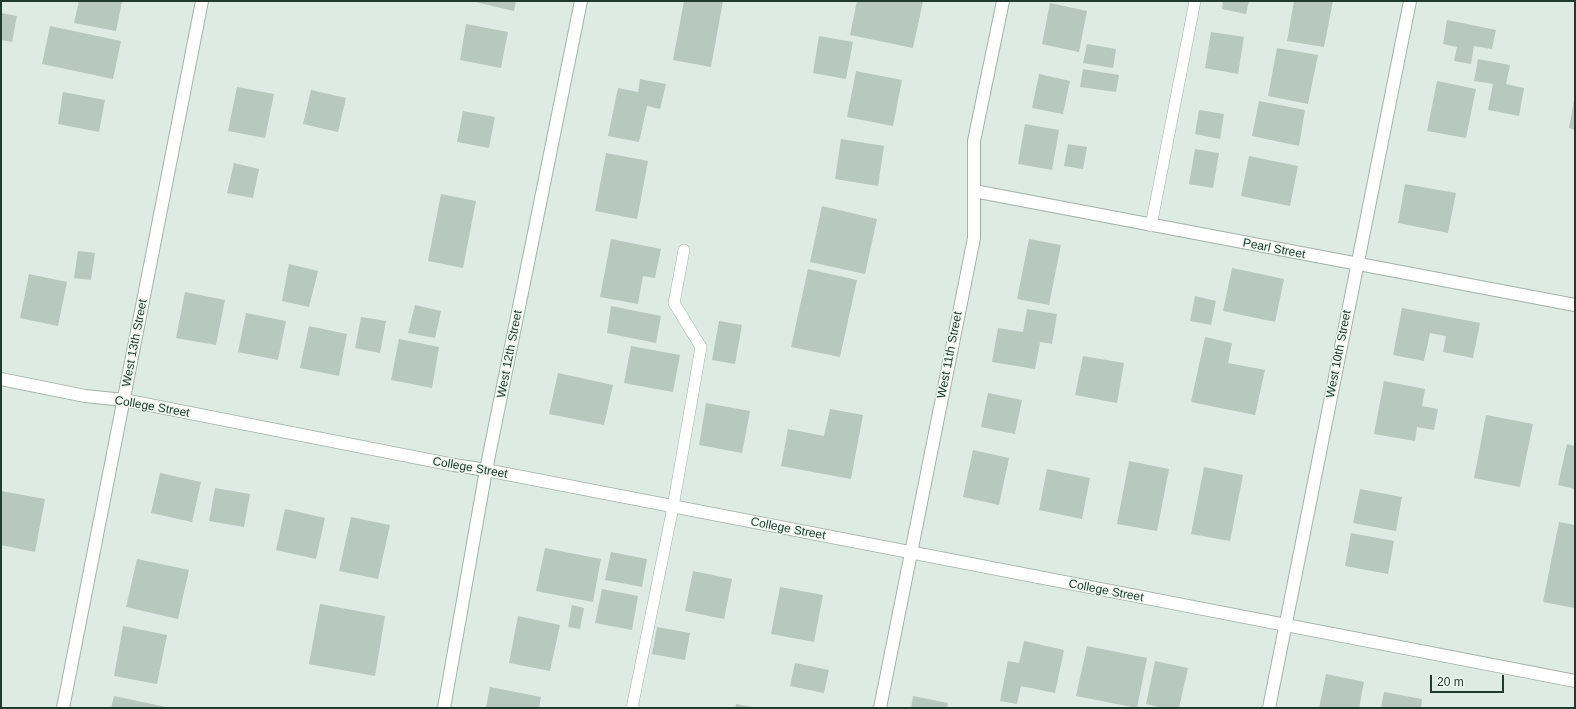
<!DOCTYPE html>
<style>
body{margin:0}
#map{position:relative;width:1576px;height:709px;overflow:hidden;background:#deeae4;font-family:Helvetica,sans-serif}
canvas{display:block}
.frame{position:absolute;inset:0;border:2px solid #203a30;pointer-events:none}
.scale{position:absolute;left:1430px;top:675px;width:74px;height:18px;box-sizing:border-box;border:2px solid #203a30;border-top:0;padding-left:5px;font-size:12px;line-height:14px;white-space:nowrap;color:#203a30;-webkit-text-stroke:3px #eff7f2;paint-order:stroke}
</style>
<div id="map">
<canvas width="1576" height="709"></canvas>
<div class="frame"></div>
<div class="scale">20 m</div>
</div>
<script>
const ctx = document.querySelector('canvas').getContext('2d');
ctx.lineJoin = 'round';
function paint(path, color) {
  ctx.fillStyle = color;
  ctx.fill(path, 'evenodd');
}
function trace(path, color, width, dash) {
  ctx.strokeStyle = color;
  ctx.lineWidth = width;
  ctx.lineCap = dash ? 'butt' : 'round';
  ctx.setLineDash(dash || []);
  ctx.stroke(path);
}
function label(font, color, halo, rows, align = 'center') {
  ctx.font = font + ' Helvetica,sans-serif';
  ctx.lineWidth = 3;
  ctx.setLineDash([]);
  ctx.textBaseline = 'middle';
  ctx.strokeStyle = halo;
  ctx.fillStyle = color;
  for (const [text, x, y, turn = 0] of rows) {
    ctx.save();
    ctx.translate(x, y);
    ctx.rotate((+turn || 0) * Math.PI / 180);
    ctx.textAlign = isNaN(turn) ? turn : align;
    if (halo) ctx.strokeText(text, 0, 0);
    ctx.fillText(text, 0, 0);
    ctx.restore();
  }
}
paint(new Path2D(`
 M79,1H122L116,31L74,23Z
 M471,1H516L514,11Z
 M684,1H723L711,67L673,60Z
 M857,1H923L913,48L850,35Z
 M1223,1H1249L1246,14L1222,9Z
 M1294,1H1333L1324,47L1287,41Z
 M1050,3L1087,11L1079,52L1042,44Z
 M1,13L17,16L12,42L1,40Z
 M1447,20L1496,30L1492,49L1474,46L1471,64L1454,61L1457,47L1443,44Z
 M466,24L508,32L501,68L460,60Z
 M50,26L121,41L113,79L42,64Z
 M1211,32L1244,37L1238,74L1205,68Z
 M819,36L853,42L846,79L813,73Z
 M1087,44L1116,49L1113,68L1083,63Z
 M1277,48L1318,55L1308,104L1268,96Z
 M1478,59L1510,65L1506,84L1524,88L1519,116L1488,110L1493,84L1474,81Z
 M1083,69L1119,75L1116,92L1080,87Z
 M856,71L902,80L893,126L847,117Z
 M1039,74L1070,81L1063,114L1032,108Z
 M640,79L666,84L660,109L647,106L639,142L608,136L618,88L638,92Z
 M1437,81L1476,89L1466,138L1427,131Z
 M237,87L274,94L265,138L228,131Z
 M311,90L346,98L338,132L303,124Z
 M63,92L105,100L99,132L58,124Z
 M1259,101L1305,110L1299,146L1252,136Z
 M1574,101H1575V130L1569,128Z
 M1199,110L1224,114L1220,139L1195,134Z
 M463,111L495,117L489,148L457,142Z
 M1025,124L1059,130L1052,170L1018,164Z
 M841,139L884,146L878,186L835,179Z
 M1068,144L1087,147L1083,169L1064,166Z
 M1195,149L1219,153L1213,188L1189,184Z
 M606,153L648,161L637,219L595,211Z
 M1249,156L1298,166L1290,206L1241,196Z
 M234,163L259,169L253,198L227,193Z
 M1405,184L1456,193L1448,233L1398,223Z
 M441,194L476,201L463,268L428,261Z
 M822,206L877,219L865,274L810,262Z
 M611,239L661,249L655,278L643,276L638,304L600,297Z
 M1029,239L1061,245L1049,305L1017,299Z
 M78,251L95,253L91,280L74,278Z
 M289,264L318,271L309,307L282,301Z
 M1232,268L1284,279L1275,322L1223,311Z
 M808,269L857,280L840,357L791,347Z
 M29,274L67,282L58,326L20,318Z
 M185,292L225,300L216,345L176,338Z
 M1195,296L1216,301L1211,325L1190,321Z
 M415,305L441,311L435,338L408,333Z
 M611,306L661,316L656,343L607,333Z
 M1402,308L1480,323L1473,358L1443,352L1446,336L1430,333L1424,361L1393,355Z
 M1027,309L1057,314L1052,344L1040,342L1035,369L992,362L998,328L1023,332Z
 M246,313L286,321L278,360L238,352Z
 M361,317L386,321L380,353L355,348Z
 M719,321L742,325L735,364L712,360Z
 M309,326L347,334L339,376L300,368Z
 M1205,337L1232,343L1228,363L1265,370L1255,415L1191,402Z
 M399,339L439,347L432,388L391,380Z
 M631,346L680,355L673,392L624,383Z
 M1083,356L1124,363L1117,403L1075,395Z
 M558,373L613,385L604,425L549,414Z
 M1384,381L1425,389L1422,406L1438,409L1434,430L1417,427L1415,441L1374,434Z
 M988,393L1022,400L1015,434L981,427Z
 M706,403L750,411L742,453L699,445Z
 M830,409L863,415L851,479L781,466L788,429L824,436Z
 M1486,415L1533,424L1520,487L1474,478Z
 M1567,444L1575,446V489L1558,485Z
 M973,450L1009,458L999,505L963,497Z
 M1129,461L1169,469L1157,531L1117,524Z
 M1204,467L1243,475L1230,541L1191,534Z
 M1047,469L1090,478L1082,519L1039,510Z
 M160,473L201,482L192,522L151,513Z
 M215,488L250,494L244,527L209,521Z
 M1360,489L1402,497L1396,531L1353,523Z
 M1,491L45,499L35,552L1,545Z
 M285,509L325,518L316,559L276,550Z
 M351,517L390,525L378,579L339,571Z
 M1559,522L1575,525V608L1543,602Z
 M1351,533L1394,541L1388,574L1345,566Z
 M545,548L601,559L593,602L536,591Z
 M611,552L647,559L642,587L605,580Z
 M137,559L189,570L178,619L126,607Z
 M693,571L732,579L724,619L685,611Z
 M780,587L823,595L814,642L771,634Z
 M602,589L638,596L632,630L595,623Z
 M320,604L385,616L375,676L309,664Z
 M572,605L584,608L580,629L568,627Z
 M518,616L560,625L550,671L509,663Z
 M123,626L167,635L157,684L114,676Z
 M657,627L690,633L685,660L652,654Z
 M1024,641L1064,650L1055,693L1021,686L1017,704L1000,701L1008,661L1019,663Z
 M1087,646L1147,658L1137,708L1076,696Z
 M1155,661L1188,668L1179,708H1163L1146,704Z
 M795,663L829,670L824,693L790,686Z
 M1326,674L1364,682L1359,708H1319Z
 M490,687L541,697L539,708H486Z
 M1384,692L1422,699L1421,708H1381Z
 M114,696L166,707V708H111Z
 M913,696L948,703L947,708H911Z
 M736,704L752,707V708H735Z`), '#b7c8bf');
const service = new Path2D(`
 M1151,226L1195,1
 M632,708L673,507L701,347L674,303L684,250`);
const minor = new Path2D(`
 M974,191L1575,305
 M63,708L202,1
 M880,708L974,238V141L1003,1
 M1269,708L1410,1`);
const tertiary = new Path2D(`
 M1,379L85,396L124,400L454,465L486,470L1575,681`);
const secondary = new Path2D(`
 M444,708L486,470L581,1`);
trace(service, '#a1b2aa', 12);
trace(minor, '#a1b2aa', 14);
trace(tertiary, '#a1b2aa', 14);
trace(secondary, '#9eb6ab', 14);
trace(service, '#fff', 11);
trace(minor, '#fff', 12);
trace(tertiary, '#fff', 12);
trace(secondary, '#fff', 12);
label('12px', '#203a30', '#eff7f2', [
 ["Pearl Street",1274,249,11],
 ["West 13th Street",135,343,-79],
 ["West 12th Street",510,354,-79],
 ["West 10th Street",1339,354,-79],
 ["West 11th Street",950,355,-79],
 ["College Street",152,407,10],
 ["College Street",470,468,10],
 ["College Street",788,529,11],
 ["College Street",1106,591,11]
]);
</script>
